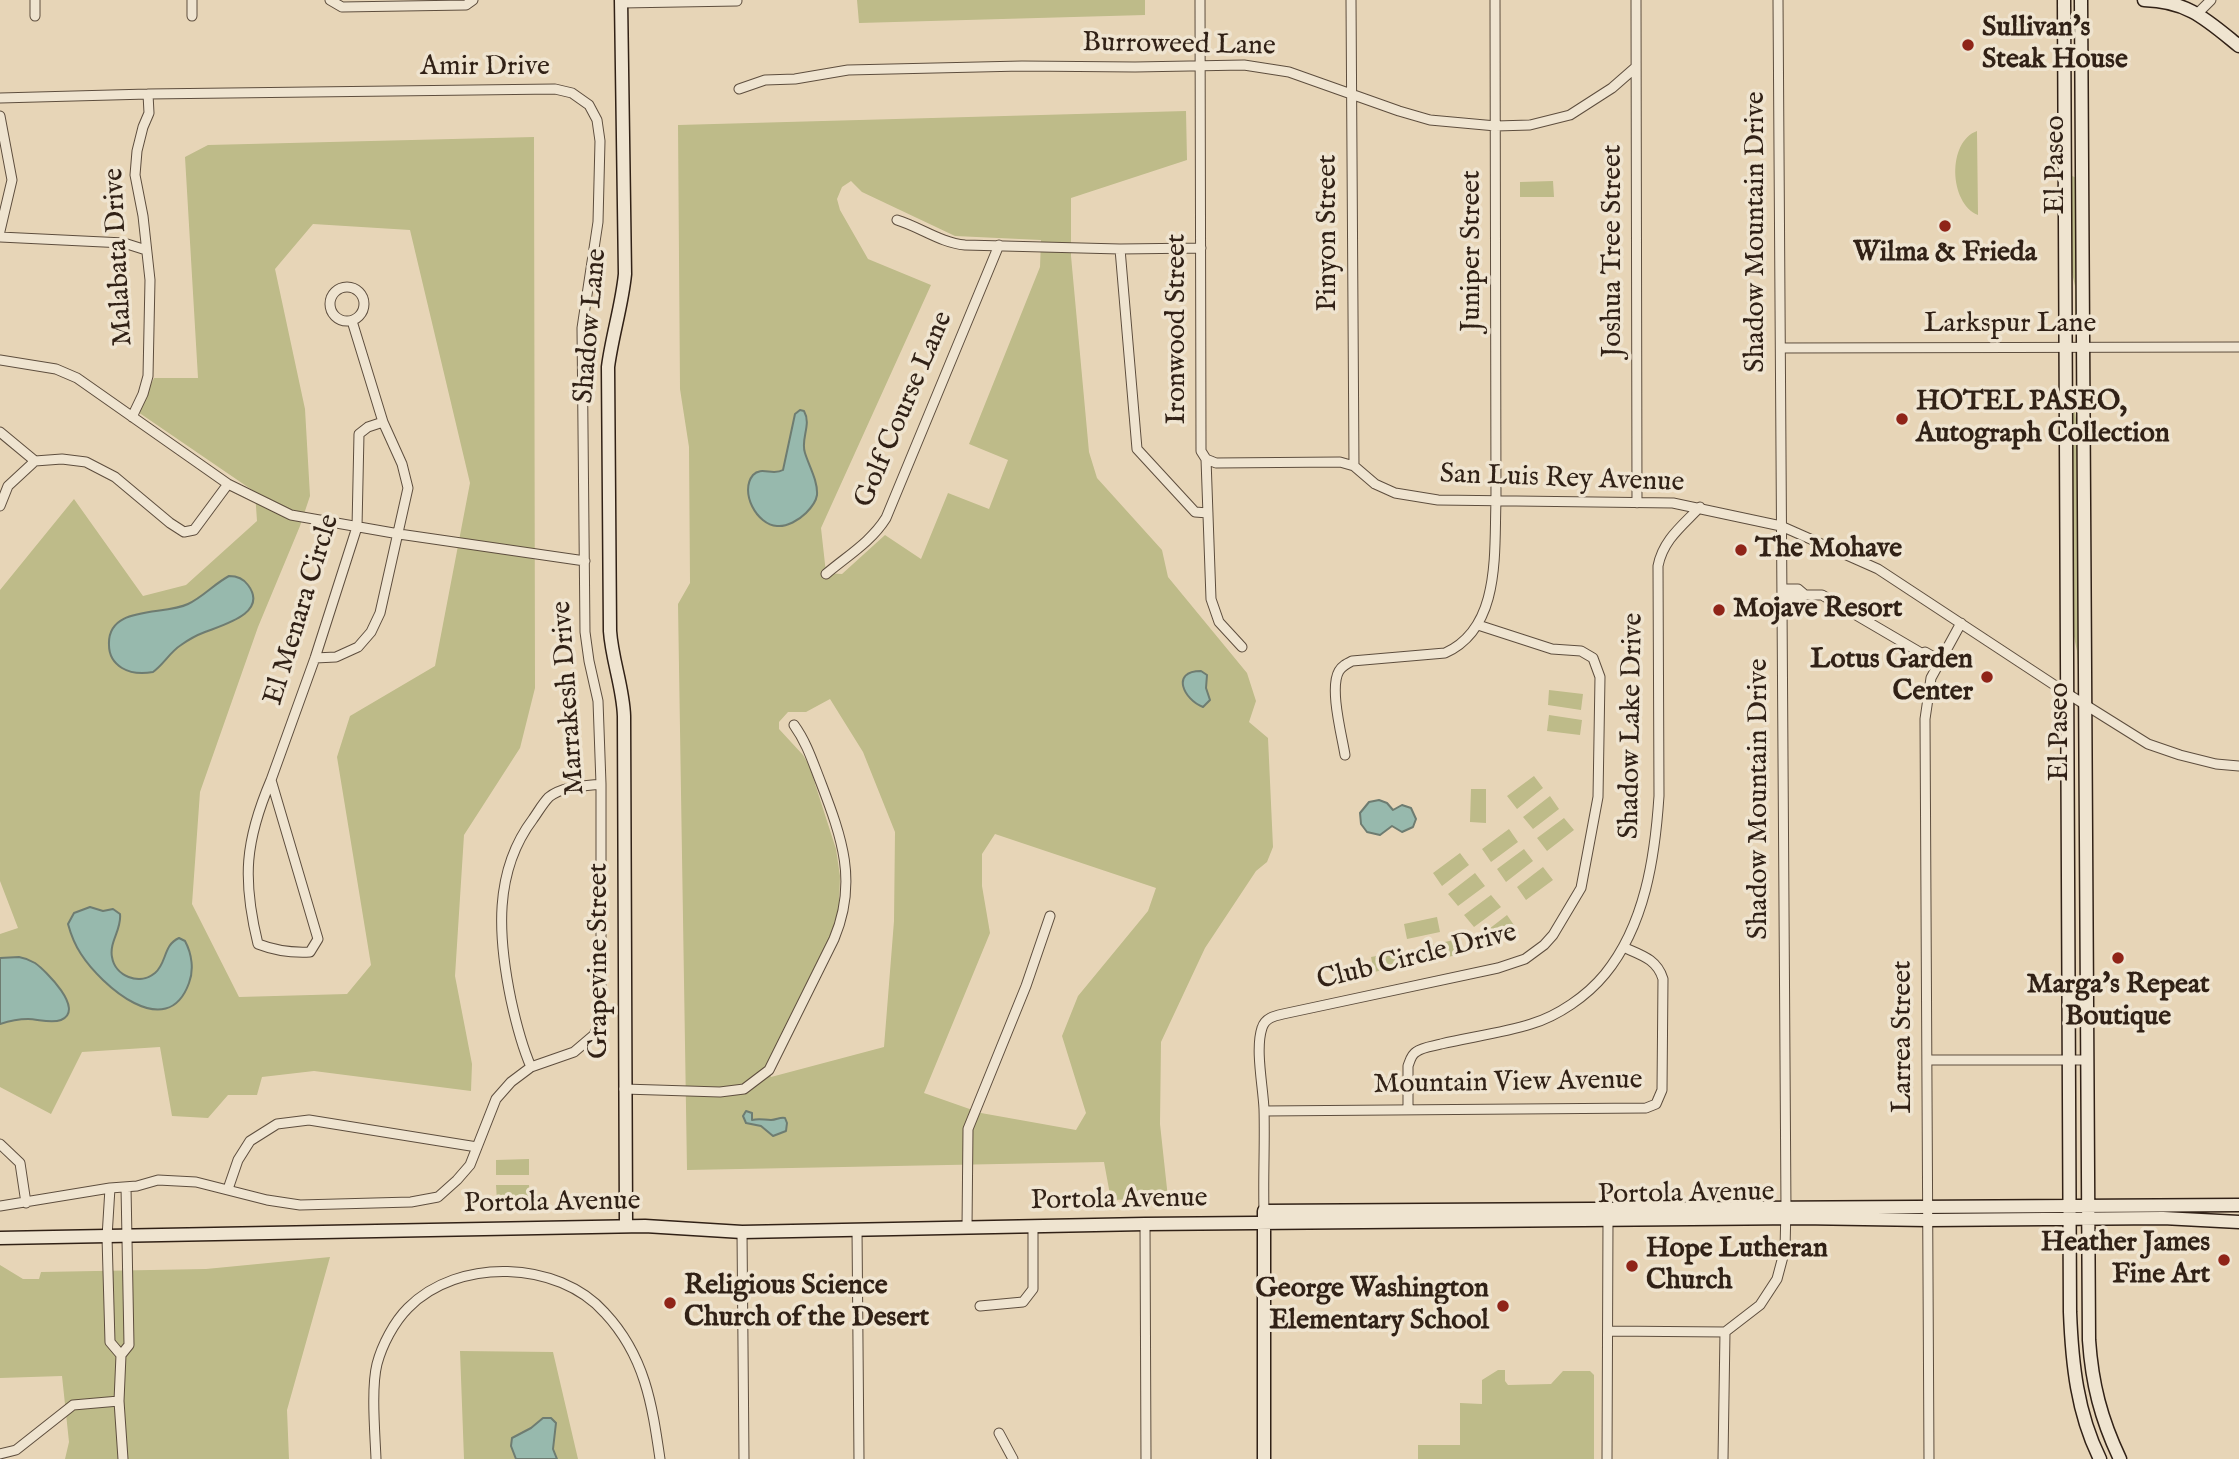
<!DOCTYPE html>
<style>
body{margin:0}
canvas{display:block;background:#e7d5b7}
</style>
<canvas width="2239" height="1459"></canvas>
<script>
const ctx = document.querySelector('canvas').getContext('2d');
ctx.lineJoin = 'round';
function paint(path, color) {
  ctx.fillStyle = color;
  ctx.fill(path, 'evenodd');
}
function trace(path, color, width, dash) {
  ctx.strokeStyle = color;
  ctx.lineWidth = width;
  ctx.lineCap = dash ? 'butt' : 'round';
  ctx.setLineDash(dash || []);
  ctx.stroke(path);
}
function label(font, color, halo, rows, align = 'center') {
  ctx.font = font + ' "IM FELL English",serif';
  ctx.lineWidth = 7;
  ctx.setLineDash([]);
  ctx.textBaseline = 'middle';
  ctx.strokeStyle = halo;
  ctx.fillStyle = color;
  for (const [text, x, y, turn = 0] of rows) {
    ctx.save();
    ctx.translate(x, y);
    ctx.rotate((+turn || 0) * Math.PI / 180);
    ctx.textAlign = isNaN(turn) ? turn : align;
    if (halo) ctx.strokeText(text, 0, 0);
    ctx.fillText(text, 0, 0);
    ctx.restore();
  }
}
paint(new Path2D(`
 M857,0H1145V15L859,23Z
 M1186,111L1187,160L1071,198V256L1089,452L1097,478L1162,550L1168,577L1247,673L1256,701L1249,722L1268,738L1273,847L1267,862L1256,871L1205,948L1161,1042L1160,1124L1168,1198L1111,1200L1104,1162L687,1170L678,604L690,583L689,447L680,389L678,125ZM851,181L862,192L955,236L1041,240L1040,267L969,444L1008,460L989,509L948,493L921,559L885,535L842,574L826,573L821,528L931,285L868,259L840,210L837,199L842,187ZM830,699L863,752L895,832L894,921L884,1047L771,1077L768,1068L830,938L839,907L840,876L836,849L809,765L803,755L779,729V722L788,712H806ZM995,834L1156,888L1148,911L1078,996L1062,1036L1086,1113L1076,1130L981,1113L924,1093L990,933L982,886V854Z
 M1977,131L1978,215C1949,203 1947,142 1977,131Z
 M534,137L535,688L520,748L464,835L455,976L472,1064L471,1091L314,1071L262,1077L257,1095H228L208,1118L172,1116L160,1047L82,1052L51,1114L0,1087V934L18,928L0,881V590L74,499L143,596L186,585L257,521L255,492L138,412L154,378H198L185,157L208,145ZM313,224L410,230L470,483L435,666L350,716L337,757L371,965L347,994L239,997L192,904L200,792L258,627L300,526L310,496L305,409L275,269Z
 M2072,176L2077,178V331L2075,330V286L2071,268L2070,178Z
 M1553,181L1554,197H1520V182Z
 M2072,362L2074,407L2078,430L2079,680L2077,651L2073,632Z
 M1549,690L1583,694L1581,710L1548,705Z
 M1549,715L1582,720L1580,735L1547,731Z
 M1534,776L1543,788L1517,809L1507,796Z
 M1471,789H1486V823L1470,822Z
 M1550,796L1559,809L1533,829L1523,817Z
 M1564,818L1574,830L1547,851L1537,838Z
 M1509,829L1518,842L1491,862L1482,849Z
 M1524,849L1533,861L1506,882L1497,869Z
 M1460,853L1469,865L1442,886L1433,873Z
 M1543,867L1553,880L1526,900L1517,887Z
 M1475,873L1485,886L1458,906L1448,894Z
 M1491,895L1501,907L1474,927L1464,915Z
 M1507,915L1516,928L1490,948L1480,936Z
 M1437,917L1440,932L1407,939L1404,924Z
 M1454,940L1457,955L1424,962L1421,947Z
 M1404,951L1407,965L1374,972L1371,957Z
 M529,1159V1175H496V1160Z
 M496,1185H529L530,1200L497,1201Z
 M330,1257L287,1410L289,1459H65L69,1442L62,1376L0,1378V1265L23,1279H39L41,1272L206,1269Z
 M460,1351L553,1352L578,1459H464Z
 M1498,1370H1505V1381L1508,1385L1551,1384L1563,1371H1590L1594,1375V1459H1418V1445H1460V1403L1482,1404V1380Z`), '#bebb89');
const water = new Path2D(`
 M800,410L804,411C812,425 800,439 805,453C809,466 818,481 817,495C816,502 811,508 806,513C799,520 787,527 777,526C757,525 739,492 753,475C761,466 773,476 783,470L795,414Z
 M229,576C237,576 243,578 248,585C269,613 223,625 205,632C197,635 188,640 181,645C170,652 164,664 153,672C142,674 132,674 122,668C114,663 109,655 109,645C107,605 163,616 188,604C203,597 214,584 229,576Z
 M1201,671L1207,675L1206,688L1210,700L1203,707C1184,700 1170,671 1201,671Z
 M1379,800L1387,803L1393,810L1402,805L1411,808L1416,819L1413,827L1402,832L1392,826L1380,835L1367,832L1361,824L1360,813L1369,802Z
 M90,907L103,911L113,909L120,914C122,929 109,942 112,957C115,976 139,986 155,973C167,963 163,945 179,938L185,941C192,954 194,970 189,983C167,1044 101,985 81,954C75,945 71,935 68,924L74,913Z
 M19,957C25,958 30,960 35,963C45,970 86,1010 61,1020C51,1024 38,1019 28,1019C18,1019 9,1021 0,1024V958Z
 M746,1111L752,1113V1120C760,1118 764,1120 771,1120C777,1120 779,1117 785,1118L787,1123L786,1131L773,1136L761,1126L746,1123L743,1116Z
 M543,1418H551L556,1423L553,1449L557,1459H516L511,1446L512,1438L531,1428Z`);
paint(water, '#97b9ad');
trace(water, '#6e7c71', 2);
const street = new Path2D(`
 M192,0V16
 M330,0L342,7L466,5L473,0
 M1200,0L1201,451L1206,459L1211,599L1219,622L1242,647
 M1351,0L1354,466
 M1636,0L1637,503
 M622,3L737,1
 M2198,13L2211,0
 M35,16V0
 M739,89L765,80L795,79L848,70L1022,66L1135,67L1244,65L1289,72L1399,111L1430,120L1496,126L1530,125L1570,115L1612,88L1636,67
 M0,98L148,94L555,89L572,93L589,105L597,120L600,141L598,222L582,328L585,632L589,661L598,701L601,784V1019L594,1035L574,1052L531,1067L511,1082L496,1099L470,1165L457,1180L438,1197L411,1202L300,1205L267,1200L196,1182L158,1180L137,1186L110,1188L0,1206
 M0,116L12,180L0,231
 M897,220C920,227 941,243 965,245L1120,249L1201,248
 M0,237L124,243L146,250
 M1120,249L1137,449L1195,512L1208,513
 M330 304a17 17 0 1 1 34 0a17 17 0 1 1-34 0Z
 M1781,348L2239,347
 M0,360L56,369L77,378L228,484L291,515L399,534L585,561
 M132,417L143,394L148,376L150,280L143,216L135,175L137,151L143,127L149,113L148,94
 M0,432L35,461L8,486L0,506
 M1206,459L1216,463L1340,462L1354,466L1375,484L1395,493L1438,500L1673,503L1781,526L1878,569L2068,694L2148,744L2180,755L2216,764L2239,766
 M35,461L62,459L86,462L115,477L170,523L184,532L194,530L228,484
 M826,574C847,556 871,542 886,518L999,245
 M1782,589H1798L1805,595L1800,597L1782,598
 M1805,595H1822L1921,653
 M315,658L336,657L358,647L371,632L380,613L408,488L402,464L383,422L352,321
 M1938,665L1924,658L1921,653L1925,652L1941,661
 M1345,755C1342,736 1329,688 1339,671C1342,666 1346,664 1352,661L1445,653C1501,628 1494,553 1496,501L1495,0
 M271,780L318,939L310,952C291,953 276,951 258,944C242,879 245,841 271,780Z
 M271,780L315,658L357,527L359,434L368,427L383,422
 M1927,1060H2087
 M531,1067C521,1044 516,1023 511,1000C498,937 493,872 533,819C538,812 543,803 549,797C563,786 585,786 601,784
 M624,1089L720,1092L744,1089L769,1070L834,939C858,882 842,838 821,783C813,763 807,743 794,725
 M1408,1110V1066C1410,1061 1411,1055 1416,1052C1422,1047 1434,1046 1441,1044C1471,1037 1502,1033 1531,1024C1558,1016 1587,996 1605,974C1645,925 1655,857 1659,796L1658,566C1663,540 1682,526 1700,507
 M1264,1111L1646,1108L1656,1104L1662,1090L1663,979C1657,959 1641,955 1623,947
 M0,1144L20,1163L26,1203
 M110,1188L107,1237L110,1342L121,1355
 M228,1189L238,1160L250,1141L277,1124L309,1120L477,1147
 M1264,1211C1263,1177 1265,1143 1264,1109C1263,1086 1255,1049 1262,1028C1265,1018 1274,1016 1283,1014L1498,968L1525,959L1544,945L1553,935L1581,888L1598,797L1600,677L1593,658L1581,651L1552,649L1478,625
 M1145,1224L1146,1459
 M967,1227L968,1129L1026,986L1050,916
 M857,1229L859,1459
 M742,1232L744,1459
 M980,1306L1023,1302L1033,1289V1227
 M1608,1331L1725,1332L1760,1305L1777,1279L1785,1249L1786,1208L1778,0
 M999,1433L1013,1459
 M0,1454L16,1450L73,1405L119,1401
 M123,1459L119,1401L121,1355L129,1345L126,1187
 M376,1459C375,1433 371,1388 377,1364C382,1345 394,1322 408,1308C458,1257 558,1260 605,1313C645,1356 652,1404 660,1459
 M1607,1459L1608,1221
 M1723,1459L1725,1332
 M1929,1459L1925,719L1931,678L1961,623`);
const secondary = new Path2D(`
 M621,0L625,274C622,305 612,336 608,367L610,631C612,660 623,687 624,716L626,1226
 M2064,0L2070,1312C2072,1363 2077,1413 2100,1459
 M2081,0L2089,1340C2092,1384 2101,1419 2120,1459
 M2144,0C2188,1 2207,20 2239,46
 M0,1238L645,1226L742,1232L1145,1224L1800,1218L1928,1220L2163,1218L2239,1222
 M1264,1459V1211L2239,1205`);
trace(street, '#5e4e3e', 11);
trace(secondary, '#312116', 15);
trace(street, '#efe4d0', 9);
trace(secondary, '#efe4d0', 12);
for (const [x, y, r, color] of [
 [1968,45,7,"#8f2418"],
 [1945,226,7,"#8f2418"],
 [1902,419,7,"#8f2418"],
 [1741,550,7,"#8f2418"],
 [1719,610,7,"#8f2418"],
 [1987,677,7,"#8f2418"],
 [2118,958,7,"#8f2418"],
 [2224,1260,7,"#8f2418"],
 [1632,1266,7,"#8f2418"],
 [670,1303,7,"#8f2418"],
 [1503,1306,7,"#8f2418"]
]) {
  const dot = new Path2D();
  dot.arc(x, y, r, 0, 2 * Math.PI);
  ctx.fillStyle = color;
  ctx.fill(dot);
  trace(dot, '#efe4d0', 2.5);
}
label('bold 28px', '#312116', '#efe4d0', [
 ["Sullivan's",1982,29],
 ["Steak House",1982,61],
 ["Wilma & Frieda",1945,254,"center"],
 ["HOTEL PASEO,",1916,403],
 ["Autograph Collection",1916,435],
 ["The Mohave",1755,550],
 ["Mojave Resort",1733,610],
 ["Lotus Garden",1973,661,"right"],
 ["Center",1973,693,"right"],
 ["Marga's Repeat",2118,986,"center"],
 ["Boutique",2118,1018,"center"],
 ["Heather James",2210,1244,"right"],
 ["Fine Art",2210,1276,"right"],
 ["Hope Lutheran",1646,1250],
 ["Church",1646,1282],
 ["Religious Science",684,1287],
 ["Church of the Desert",684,1319],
 ["George Washington",1489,1290,"right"],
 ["Elementary School",1489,1322,"right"]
], 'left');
label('28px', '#312116', '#efe4d0', [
 ["Burroweed Lane",1179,46,1],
 ["Amir Drive",485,68],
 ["El Paseo",2057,165,-90],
 ["Shadow Mountain Drive",1757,232,-90],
 ["Pinyon Street",1329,233,-90],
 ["Juniper Street",1473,251,-90],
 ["Joshua Tree Street",1614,251,-90],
 ["Malabata Drive",120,257,-93],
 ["Larkspur Lane",2010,325],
 ["Shadow Lane",592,326,-85],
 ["Ironwood Street",1178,329,-90],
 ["Golf Course Lane",905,410,-67],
 ["San Luis Rey Avenue",1562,480,2],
 ["El Menara Circle",303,610,-73],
 ["Marrakesh Drive",570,698,-94],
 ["Shadow Lake Drive",1633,726,-89],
 ["El Paseo",2061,732,-90],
 ["Shadow Mountain Drive",1760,799,-90],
 ["Club Circle Drive",1417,958,-14],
 ["Grapevine Street",600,961,-90],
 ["Larrea Street",1904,1037,-90],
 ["Mountain View Avenue",1508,1084,-1],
 ["Portola Avenue",1686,1195,-1],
 ["Portola Avenue",1119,1201,-1],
 ["Portola Avenue",552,1204,-1]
]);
</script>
